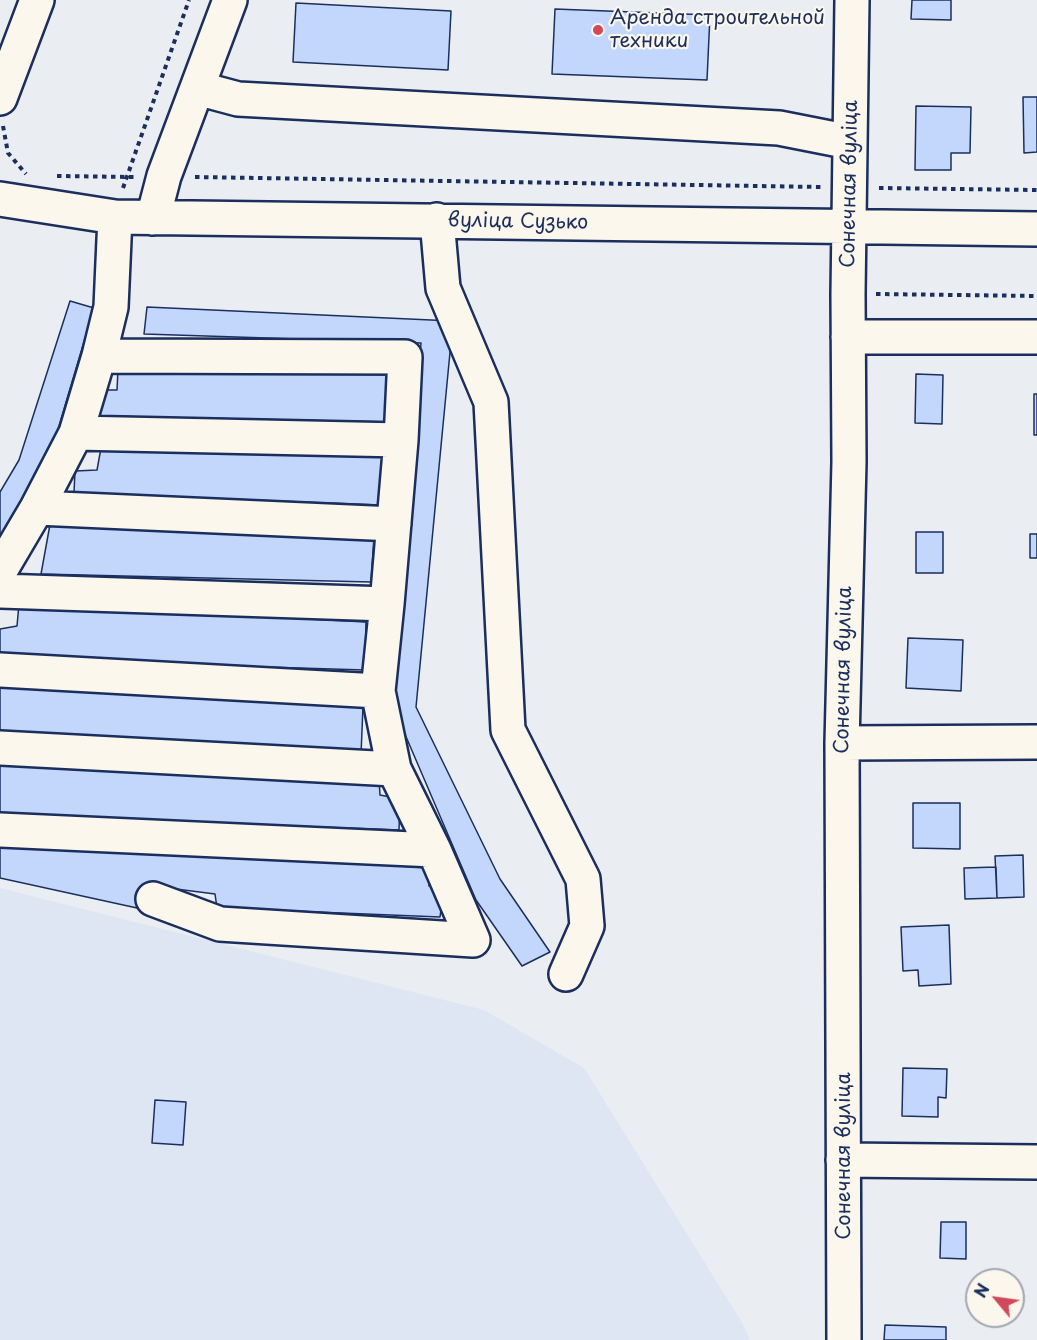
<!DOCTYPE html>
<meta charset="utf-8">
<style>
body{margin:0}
#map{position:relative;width:1037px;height:1340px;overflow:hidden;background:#eaedf1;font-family:"Playpen Sans",sans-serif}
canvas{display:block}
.north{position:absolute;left:965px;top:1268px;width:60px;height:60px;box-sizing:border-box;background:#fbf7ec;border:2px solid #a1a7b3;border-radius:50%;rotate:299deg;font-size:16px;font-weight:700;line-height:24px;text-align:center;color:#1b2f5e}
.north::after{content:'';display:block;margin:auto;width:21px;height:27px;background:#d1495b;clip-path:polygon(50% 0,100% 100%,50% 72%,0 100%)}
</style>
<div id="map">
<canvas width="1037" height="1340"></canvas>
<div class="north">N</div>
</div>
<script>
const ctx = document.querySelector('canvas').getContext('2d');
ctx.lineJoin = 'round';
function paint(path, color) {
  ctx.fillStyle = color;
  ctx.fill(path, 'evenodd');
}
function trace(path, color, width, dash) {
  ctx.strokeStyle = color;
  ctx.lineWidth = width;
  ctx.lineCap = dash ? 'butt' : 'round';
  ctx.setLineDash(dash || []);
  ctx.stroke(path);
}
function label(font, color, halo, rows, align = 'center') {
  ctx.font = font + ' "Playpen Sans",sans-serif';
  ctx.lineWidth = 4.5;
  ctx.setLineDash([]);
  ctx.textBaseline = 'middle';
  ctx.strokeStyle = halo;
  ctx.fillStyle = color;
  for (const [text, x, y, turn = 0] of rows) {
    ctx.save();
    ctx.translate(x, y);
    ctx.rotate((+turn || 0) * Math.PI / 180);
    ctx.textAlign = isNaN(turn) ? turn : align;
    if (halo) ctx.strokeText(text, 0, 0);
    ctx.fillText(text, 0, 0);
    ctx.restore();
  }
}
paint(new Path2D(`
 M0,888L484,1010L584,1068L741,1321L750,1340H0Z`), '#dee6f4');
const building = new Path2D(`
 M912,0H951V20L911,19Z
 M296,3L451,11L448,70L293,62Z
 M555,9L710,15L707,80L552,74Z
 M1023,97H1037V152L1024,153Z
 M916,106L971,107L970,153H951V170H915Z
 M70,301L94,308L46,470L0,543V492L19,460Z
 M147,307L453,321L416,707L500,879L550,952L522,966L476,900L392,704L421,343L144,334Z
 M118,369L391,373L388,422L100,416L98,390H117Z
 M916,374L943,375L942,424L915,423Z
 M1034,394H1037V435H1034Z
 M101,448L383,453L380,505L74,493L75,471L97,470Z
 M51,519L374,537L371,582L41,574Z
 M916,532H943V573H916Z
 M1030,534H1037V558H1030Z
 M19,604L366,622L365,670L0,659V629L17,626Z
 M908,638L963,640L961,691L906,688Z
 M0,686L363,706L361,755L0,738Z
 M0,765L379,779L380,795L400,799L399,830L0,815Z
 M913,803H960V849L913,848Z
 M0,839L429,868V886L444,888L440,917L217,908L215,894L145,885L137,908L0,878Z
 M1023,855L1024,897L997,898L995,856Z
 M996,867L997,898L965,899L964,868Z
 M949,925L951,984L919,986L918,970L903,971L901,927Z
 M903,1068L947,1069L946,1098L938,1097V1117L902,1116Z
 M155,1100L186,1102L183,1145L152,1143Z
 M941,1222H966V1259L940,1258Z
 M885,1325L946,1327V1340H884Z`);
paint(building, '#c3d6fc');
trace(building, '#1b2f5e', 1.5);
const minor = new Path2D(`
 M197,88L238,99L779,128L850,142
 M0,98L37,0
 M0,199L115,217L1037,229
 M153,218L164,176L230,0
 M437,220L443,288L491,402L508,730L583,879L587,926L566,974
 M848,337H1037
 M99,356L405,357L401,440L387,604L378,691L394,769L434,850L473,940L220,924L153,899
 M76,433L401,440
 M37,508L394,524
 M0,571L37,508L76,433L99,356L111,307L115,217
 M0,591L387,604
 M0,670L378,691
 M842,743L1037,742
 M0,748L394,769
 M0,830L434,850
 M843,1160L1037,1162
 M844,1340L842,743L849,462L848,294L852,0`);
trace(minor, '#1b2f5e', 38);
trace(new Path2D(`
 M3,126L8,153L26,174
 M57,176L134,177
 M195,177L821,187
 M123,188L189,0
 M879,188L1037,190
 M876,294L1037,296`), '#1b2f5e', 4, [4.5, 4.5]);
trace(minor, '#fbf7ec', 33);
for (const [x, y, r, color] of [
 [598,30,6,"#d1495b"]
]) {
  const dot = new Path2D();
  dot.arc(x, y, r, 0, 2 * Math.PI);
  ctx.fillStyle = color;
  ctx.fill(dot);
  trace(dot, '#fbf7ec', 2);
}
label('20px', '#1b2f5e', '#fbf7ec', [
 ["Аренда строительной",610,18],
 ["техники",610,41]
], 'left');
label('20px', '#1b2f5e', '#fbf7ec', [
 ["Сонечная вуліца",850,184,-89],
 ["вуліца Сузько",518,222,1],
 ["Сонечная вуліца",844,670,-89],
 ["Сонечная вуліца",844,1156,-90]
]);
</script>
